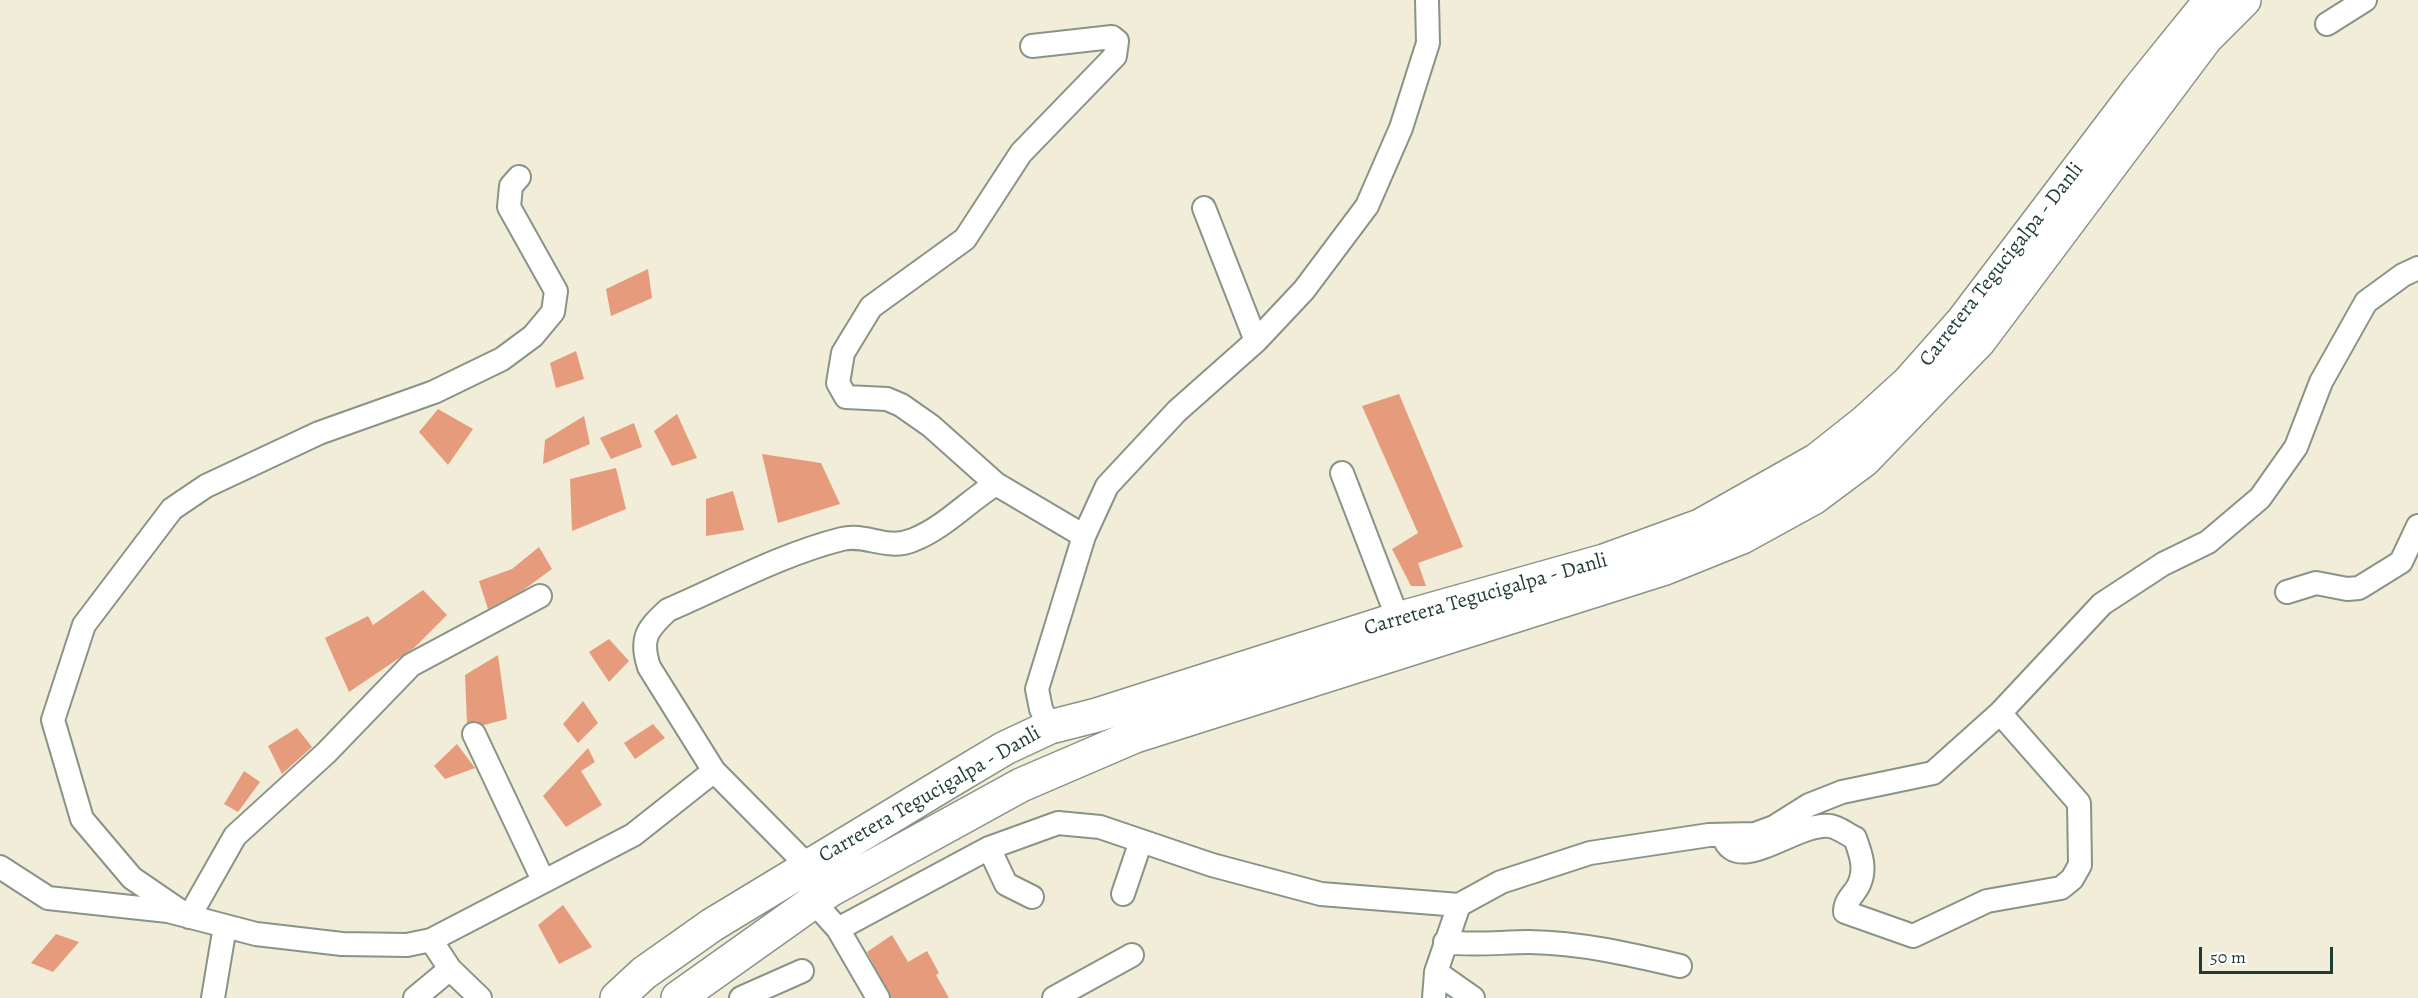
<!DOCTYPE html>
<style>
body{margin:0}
#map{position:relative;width:2418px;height:998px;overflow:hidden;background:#f1edd8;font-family:Alegreya,serif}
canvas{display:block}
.scale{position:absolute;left:2199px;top:947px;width:134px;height:27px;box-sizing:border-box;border:3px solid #1f3d34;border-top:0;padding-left:8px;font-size:18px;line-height:21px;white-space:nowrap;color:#1f3d34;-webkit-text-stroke:4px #fff;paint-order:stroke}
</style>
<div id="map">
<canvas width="2418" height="998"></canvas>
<div class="scale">50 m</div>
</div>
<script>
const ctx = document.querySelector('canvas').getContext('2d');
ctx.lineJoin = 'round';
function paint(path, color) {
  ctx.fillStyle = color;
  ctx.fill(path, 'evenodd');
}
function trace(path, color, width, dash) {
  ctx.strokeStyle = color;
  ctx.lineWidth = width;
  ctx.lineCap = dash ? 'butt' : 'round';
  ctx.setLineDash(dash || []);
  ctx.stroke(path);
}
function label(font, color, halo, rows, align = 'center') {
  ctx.font = font + ' Alegreya,serif';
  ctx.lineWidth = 4.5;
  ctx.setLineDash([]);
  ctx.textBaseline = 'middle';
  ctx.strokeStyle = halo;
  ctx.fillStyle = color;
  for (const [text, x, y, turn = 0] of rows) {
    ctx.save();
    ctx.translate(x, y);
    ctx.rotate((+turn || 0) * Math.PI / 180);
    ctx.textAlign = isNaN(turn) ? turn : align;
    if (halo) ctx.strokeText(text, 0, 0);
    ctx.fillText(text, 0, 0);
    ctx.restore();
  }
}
paint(new Path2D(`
 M648,269L652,298L611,316L606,289Z
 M576,351L584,379L556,388L550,363Z
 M1399,394L1463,547L1418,563L1426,586H1411L1392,549L1418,533L1362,406Z
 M438,409L473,429L448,465L419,432Z
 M677,414L697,458L672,466L654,431Z
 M584,416L590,444L543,464L545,440Z
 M634,423L642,447L611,459L600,438Z
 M762,454L821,463L840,504L778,523Z
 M616,468L626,509L572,531L570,479Z
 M733,491L744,530L706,536V499Z
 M539,547L552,569L522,591L488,609L479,581L512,569Z
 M423,590L447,615L414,648L349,692L325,638L368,616L373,625Z
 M609,639L629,661L609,682L589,652Z
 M498,655L507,719L484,725L476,721L467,723L465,675Z
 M583,701L598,723L578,743L563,724Z
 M653,724L665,738L635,759L624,743Z
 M297,728L312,747L282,774L268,746Z
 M457,744L475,768L445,779L434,766Z
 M588,748L595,762L581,771L602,805L566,827L543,796Z
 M244,771L260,782L238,812L224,804Z
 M563,905L592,947L559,964L538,925Z
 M56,934L79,942L53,972L31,963Z
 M892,935L908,962L927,951L939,973L936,975L949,998H891L867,952Z`), '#e69c7c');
const minor = new Path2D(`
 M2327,24L2365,0
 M1032,46L1112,37L1117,41L1115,56L1021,153L965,239L871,307L843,353L838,383L846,397L887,399L901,405L931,426L996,484L1084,536
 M519,177L511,186L509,207L556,291L553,312L533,336L502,359L434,392L319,433L206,486L172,509L84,625L53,720L82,819L132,878L189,917L235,836L326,753L411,665L540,596
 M1204,208L1256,341
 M1342,473L1398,619
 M2287,592L2316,583L2347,589L2359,588L2401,562L2418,526
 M1050,727L1041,709L1037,689L1084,536L1107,486L1177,411L1256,341L1304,290L1367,206L1401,128L1428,43L1427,0
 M474,734L543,880
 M1723,835C1735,879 1797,821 1830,826C1838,827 1848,835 1855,838C1860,852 1866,867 1860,882C1856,894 1845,898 1845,912L1913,936L1987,901L2061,888L2072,879L2080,865L2079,803L2000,713
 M989,848L1006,884L1032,897
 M808,866L714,771L649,667C640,639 646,630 668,610C724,586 782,554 842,539C866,533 887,551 913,540C944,528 968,501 996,484
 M0,867L48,898L168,911L256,934L342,944L407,945L431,940L633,835L714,771
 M1123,894L1141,841
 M813,901L838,929L878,998
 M838,929L989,848L1058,823L1100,827L1212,865L1321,894L1459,905L1501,882L1590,853L1709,835L1755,834L1774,827L1809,805L1842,792L1933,773L2000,713L2102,604L2163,564L2208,542L2260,498L2296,447L2321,382L2366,302L2403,275L2418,268
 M431,940L450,969L480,998
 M1445,942C1473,946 1501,942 1529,942C1582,943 1629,954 1680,966
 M1436,972L1473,998
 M213,998L225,926
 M415,998L450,969
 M741,998L802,971
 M1054,998L1132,955
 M1434,998L1436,972L1459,905`);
const highway = new Path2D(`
 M617,998L644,973L712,925L948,782L1005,748L1050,727L1097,715L1398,619L1604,561L1700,526L1817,460L1865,422L1909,382L1963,321L2139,89L2211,0
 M678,998L830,890L1021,785L1135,736L1665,568L1742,537L1813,498L1864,460L1979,341L2206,38L2244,0`);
trace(minor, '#889586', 26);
trace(highway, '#889586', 36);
trace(minor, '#fff', 22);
trace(highway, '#fff', 33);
label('21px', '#1f3d34', '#fff', [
 ["Carretera Tegucigalpa - Danli",2002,265,-52],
 ["Carretera Tegucigalpa - Danli",1486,595,-16],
 ["Carretera Tegucigalpa - Danli",930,795,-30]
]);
</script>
